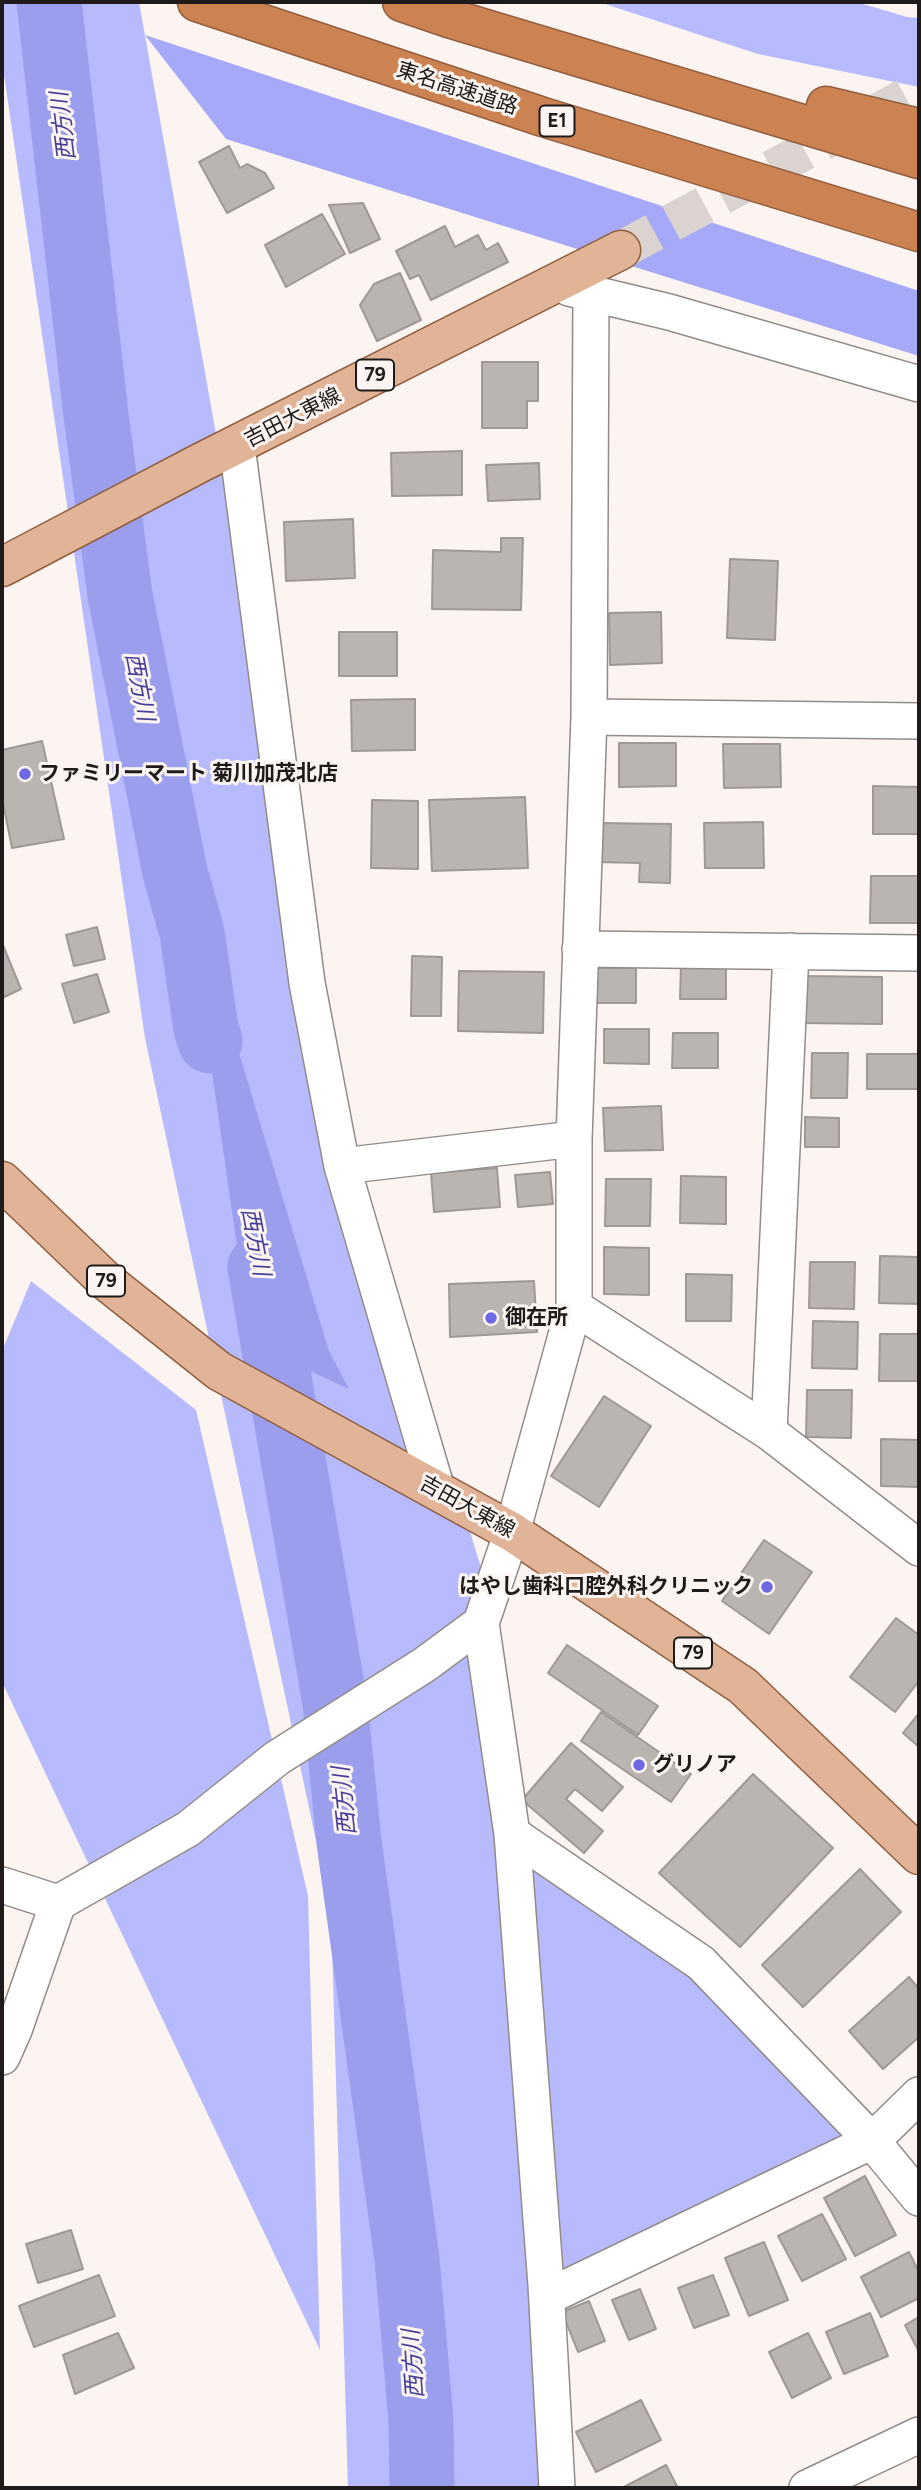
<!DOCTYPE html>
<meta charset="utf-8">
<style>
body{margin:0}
#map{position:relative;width:921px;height:2490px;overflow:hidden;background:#fbf4f0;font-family:Figtree,sans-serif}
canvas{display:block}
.frame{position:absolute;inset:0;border:4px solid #1e1b1a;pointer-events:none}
</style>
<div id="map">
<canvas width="921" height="2490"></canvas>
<div class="frame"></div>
</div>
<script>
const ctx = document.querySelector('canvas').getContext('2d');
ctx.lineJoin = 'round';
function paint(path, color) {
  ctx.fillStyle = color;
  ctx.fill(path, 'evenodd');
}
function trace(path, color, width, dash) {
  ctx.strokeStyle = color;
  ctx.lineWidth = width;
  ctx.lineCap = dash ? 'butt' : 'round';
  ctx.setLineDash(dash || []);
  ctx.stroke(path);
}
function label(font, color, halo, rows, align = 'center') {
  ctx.font = font + ' Figtree,"Noto Sans JP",sans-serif';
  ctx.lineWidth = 6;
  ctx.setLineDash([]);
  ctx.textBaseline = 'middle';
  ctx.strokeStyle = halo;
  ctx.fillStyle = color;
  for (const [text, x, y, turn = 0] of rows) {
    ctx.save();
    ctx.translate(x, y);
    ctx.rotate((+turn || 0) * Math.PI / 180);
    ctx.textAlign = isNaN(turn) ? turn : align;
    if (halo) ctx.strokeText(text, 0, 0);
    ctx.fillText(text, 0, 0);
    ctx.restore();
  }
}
paint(new Path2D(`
 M2,2H139L227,496L315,1026L490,1597L512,1834L701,1963L872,2141L546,2285L549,2488H348L331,1911L145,1038L2,61Z
 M599,2H856L907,17L919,18V87L758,54Z
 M31,1281L196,1410L308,1896L320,2350L2,1682V1351Z`), '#b7bbfe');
paint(new Path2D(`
 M145,35L919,291V356L226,139Z`), '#a5a9f8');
paint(new Path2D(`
 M195,954L226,1010L329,1351L349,1389L245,1341L244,1295Z`), '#9a9eed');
trace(new Path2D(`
 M49,2L96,415L120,595L175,872L192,933L206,1029L210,1041
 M260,1267L335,1703L349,1842L407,2259L421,2420L422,2488`), '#9a9eed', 65);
const building = new Path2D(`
 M229,146L240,168L247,164L265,173L274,188L227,213L199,162Z
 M363,203L380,239L350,253L329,205Z
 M322,214L345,254L286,287L265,245Z
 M445,226L455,247L478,235L486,250L498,243L508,262L431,300L419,275L410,279L396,251Z
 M400,273L421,320L377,341L360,305L374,284Z
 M482,362H538V401H527V428H482Z
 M462,451V495L392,496L391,453Z
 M539,463L540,499L488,501L486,465Z
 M353,519L355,578L286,581L284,522Z
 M501,538H523L521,610L432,609L433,550L501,552Z
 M730,559L778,561L775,640L727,638Z
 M661,612L662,663L610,665L609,613Z
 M339,632H397V676H339Z
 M415,699V750L352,751L351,700Z
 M42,741L64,839L12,848L2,798V750Z
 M619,743H676V786L619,787Z
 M723,744H780L781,787L724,788Z
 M873,786L919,787V834H873Z
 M525,797L528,868L432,871L429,800Z
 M372,800L418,801V869L371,868Z
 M763,822L764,868H705L704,823Z
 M597,823L671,824L670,883L639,882L640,863L597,862Z
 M871,876H919V923H870Z
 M97,927L105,959L74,966L66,935Z
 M2,943L21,989L2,998Z
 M412,956L442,957L441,1016H411Z
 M681,964H726V999H680Z
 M591,968H636V1003H591Z
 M459,971L544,972L543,1033L458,1031Z
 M97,974L109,1012L74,1023L62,984Z
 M803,976L882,977V1024L803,1023Z
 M604,1029H649V1064L604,1063Z
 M673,1033H718V1068H672Z
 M812,1053H848L847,1098H811Z
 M867,1054H919V1089H867Z
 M661,1106L663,1150L605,1151L603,1108Z
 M805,1117L839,1118V1147H805Z
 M497,1168L500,1207L434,1212L431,1173Z
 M550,1172L553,1204L518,1207L515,1175Z
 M681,1176L726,1177V1224L680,1223Z
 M606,1179H651L650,1226H605Z
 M604,1247L649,1248V1295L604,1294Z
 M880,1256L919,1257V1304L879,1303Z
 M810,1262H855L854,1309L809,1308Z
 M686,1274L732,1275L731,1321H686Z
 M534,1281L537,1332L450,1337L449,1284Z
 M813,1321L858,1322L857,1369L812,1368Z
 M880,1334H919V1381H879Z
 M807,1390H852L851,1438L806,1437Z
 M604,1396L651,1426L599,1507L551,1476Z
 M881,1439L919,1440V1487L881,1486Z
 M764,1540L812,1572L769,1634L722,1601Z
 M896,1618L919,1635V1681L895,1712L850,1677Z
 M567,1645L658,1706L638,1735L548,1673Z
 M601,1712L691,1774L671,1802L581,1741Z
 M919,1713V1747L903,1733Z
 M571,1743L623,1787L602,1811L575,1789L566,1799L603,1831L584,1853L522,1800Z
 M753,1774L833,1848L740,1947L659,1873Z
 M860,1869L901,1912L803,2007L762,1965Z
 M909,1977L919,1989V2037L883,2069L849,2031Z
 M865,2176L896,2235L855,2256L824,2198Z
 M822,2214L846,2259L802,2281L778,2236Z
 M71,2230L83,2269L38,2283L26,2244Z
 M764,2242L788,2300L749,2316L725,2258Z
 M909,2252L919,2272V2298L881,2317L861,2277Z
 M99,2275L115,2316L34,2347L19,2306Z
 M713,2275L729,2315L694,2328L678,2288Z
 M640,2289L656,2329L629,2340L612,2300Z
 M589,2301L605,2341L578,2352L562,2312Z
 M870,2313L888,2356L844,2374L826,2332Z
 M919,2317V2352L905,2325Z
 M118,2333L134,2368L75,2394L63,2355Z
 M808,2333L831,2378L792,2398L769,2352Z
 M641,2400L661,2440L596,2472L576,2432Z
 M666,2465L678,2488H622Z`);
paint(building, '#bbb5b1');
trace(building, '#9f9895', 2);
trace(new Path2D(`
 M621,250L919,90`), '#dad3d0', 38, [38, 19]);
const minor = new Path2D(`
 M569,288L669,312L919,384
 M237,446L307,983L342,1166L437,1490
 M589,717L919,721
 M580,949L919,953
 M342,1166L574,1139
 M574,1307L769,1432L919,1548
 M769,1432L791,951
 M512,1834L701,1963L872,2141L919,2198
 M2,1885L58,1903
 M2,2057L14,2030L58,1903L188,1829L277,1758L424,1665L481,1623
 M547,2297L872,2141L919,2095
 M557,2488L546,2285L512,1834L481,1623L512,1532L574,1307V1139L589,717L591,293
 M807,2488L919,2435`);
const primary = new Path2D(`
 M2,567L198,464L621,250
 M2,1181L106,1281L219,1371L512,1532L743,1686L919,1855`);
const motorway = new Path2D(`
 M197,2L543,117L919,232
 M402,2L449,18L919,159
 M826,106L919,128`);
trace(minor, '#928c88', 38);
trace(primary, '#905e3e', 41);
trace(motorway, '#905e3e', 41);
trace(minor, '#fff', 35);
trace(primary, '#e1b497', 38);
trace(motorway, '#cd8252', 38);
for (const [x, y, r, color] of [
 [25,774,7,"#6d68e3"],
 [491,1318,7,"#6d68e3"],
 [767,1587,7,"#6d68e3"],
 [639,1765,7,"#6d68e3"]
]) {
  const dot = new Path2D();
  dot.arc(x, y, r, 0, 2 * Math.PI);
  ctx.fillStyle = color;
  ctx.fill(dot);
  trace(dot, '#fbf4f0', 2.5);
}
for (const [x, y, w] of [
 [557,121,35],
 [375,375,38],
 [106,1281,38],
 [693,1653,38]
]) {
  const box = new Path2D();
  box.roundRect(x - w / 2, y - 15.5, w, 31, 5);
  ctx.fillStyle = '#fbf4f0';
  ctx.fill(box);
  trace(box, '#1e1b1a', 2);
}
label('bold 19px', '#1e1b1a', null, [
 ["E1",557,121],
 ["79",375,375],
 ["79",106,1281],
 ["79",693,1653]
]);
label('21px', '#1e1b1a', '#fbf4f0', [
 ["東名高速道路",457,89,18],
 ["吉田大東線",293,418,-27],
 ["吉田大東線",467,1507,29]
]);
label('bold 21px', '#1e1b1a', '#fbf4f0', [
 ["ファミリーマート 菊川加茂北店",39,774],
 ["御在所",505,1318],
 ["はやし歯科口腔外科クリニック",753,1587,"right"],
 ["グリノア",653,1765]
], 'left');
label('italic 23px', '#453f9a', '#fbf4f0', [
 ["西方川",64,126,-97],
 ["西方川",139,687,79],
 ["西方川",255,1242,79],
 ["西方川",345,1801,-96],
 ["西方川",414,2364,-94]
]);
</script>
